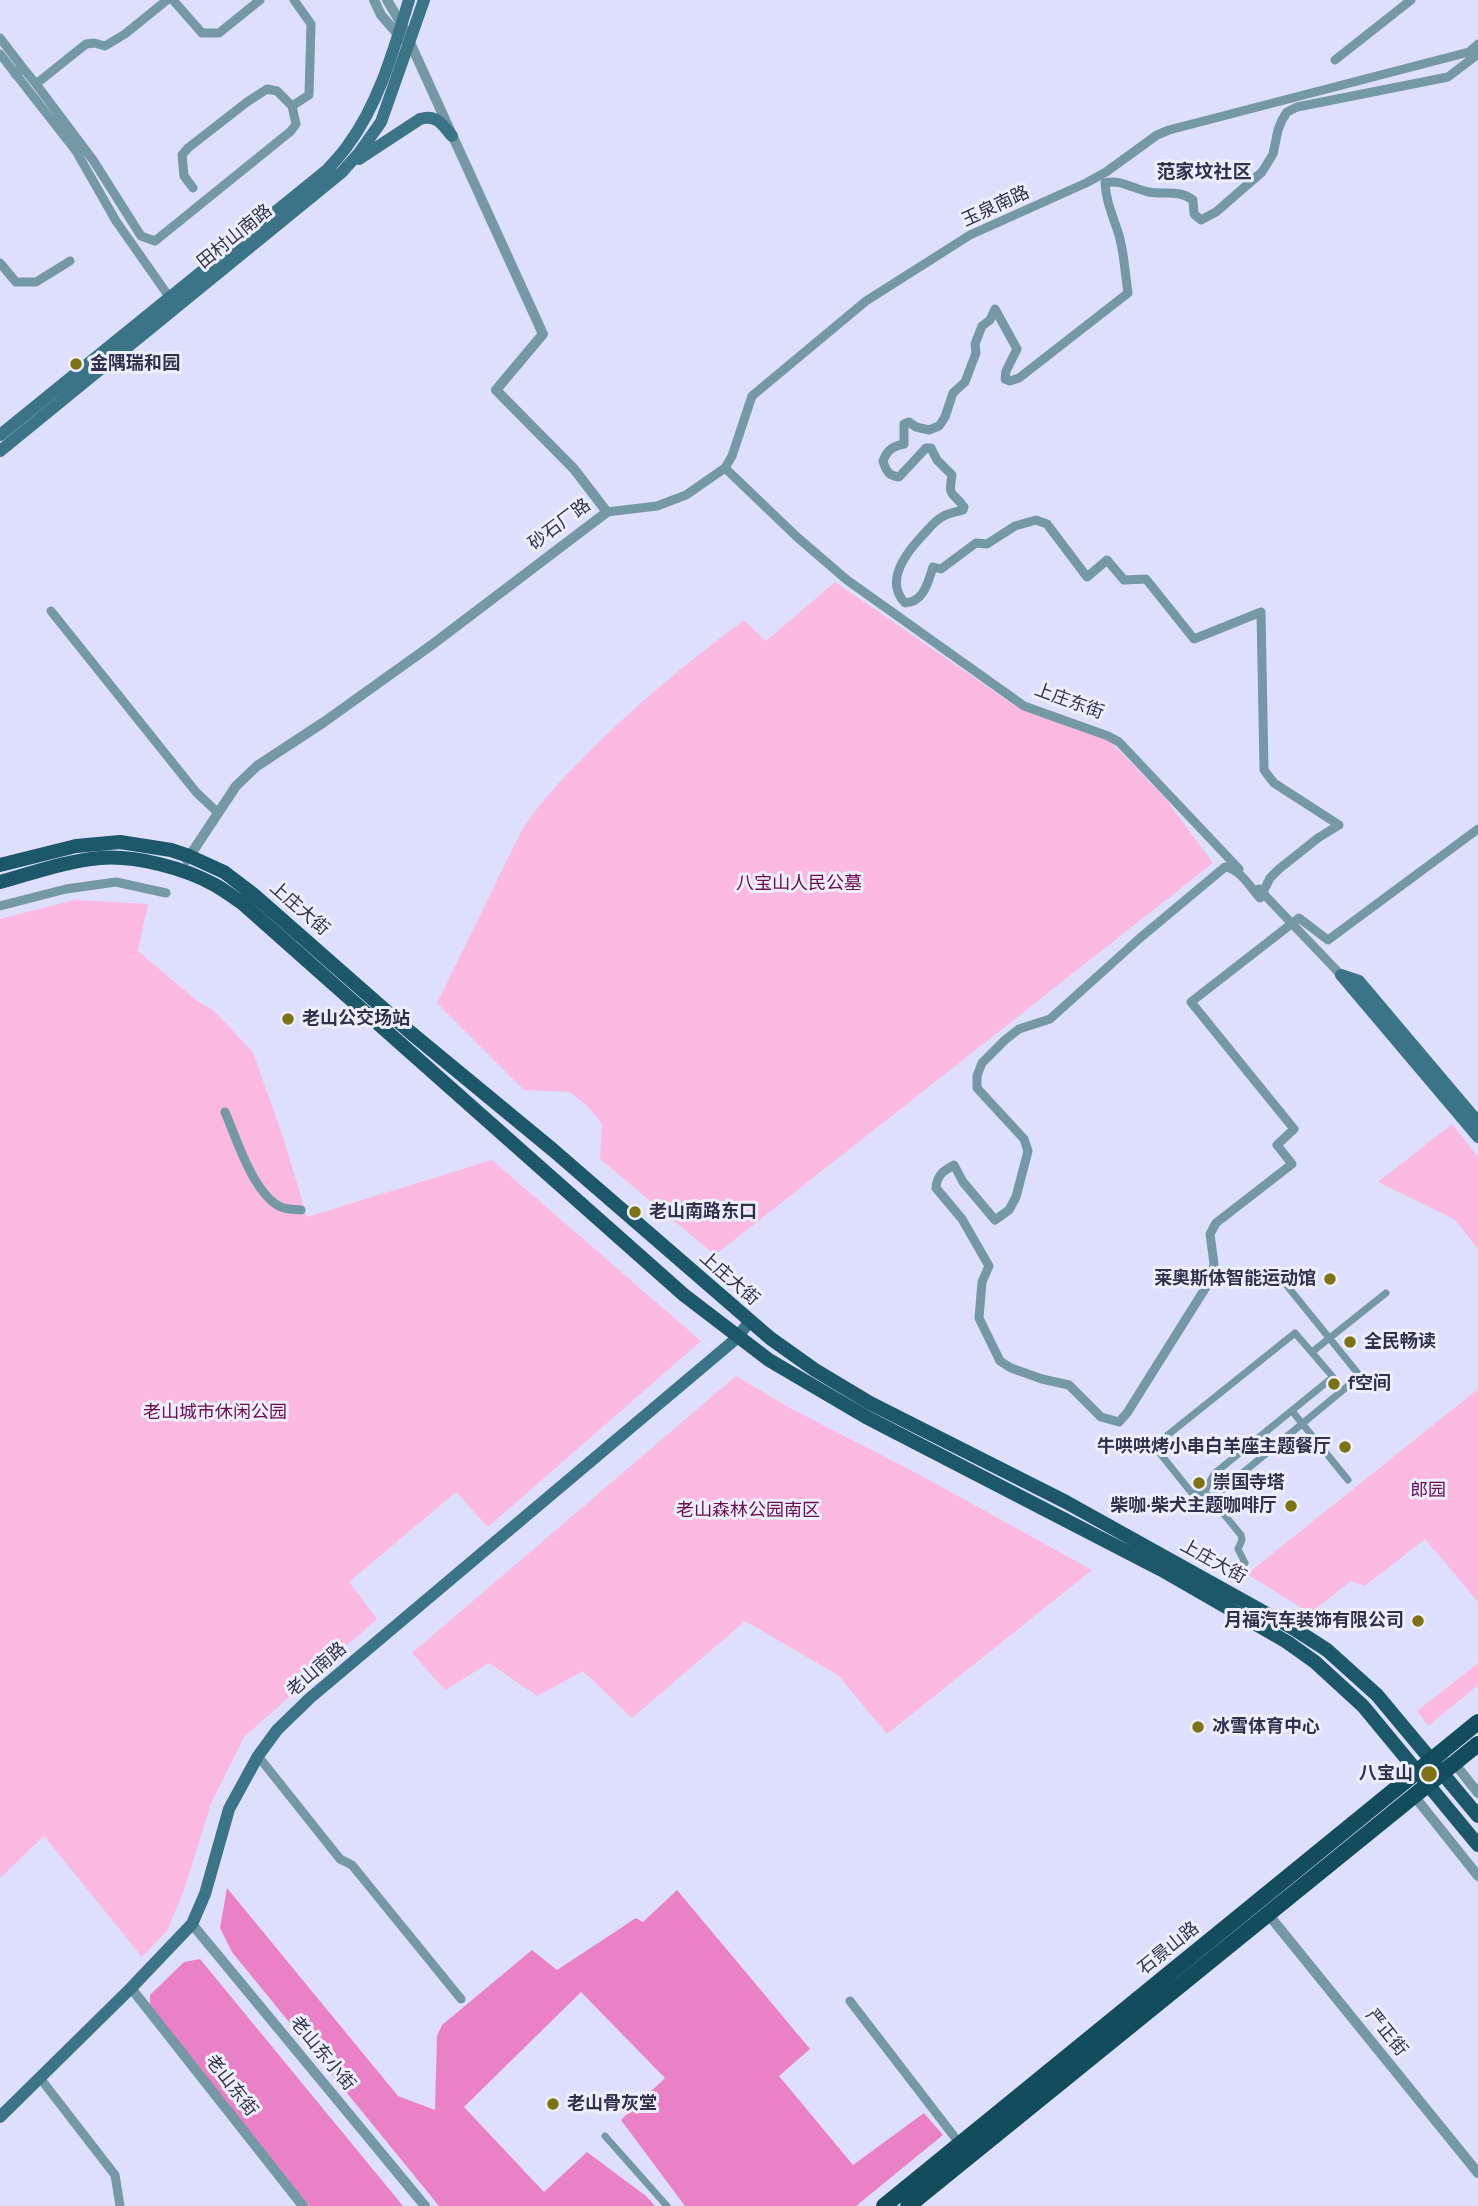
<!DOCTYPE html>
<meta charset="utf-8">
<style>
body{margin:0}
canvas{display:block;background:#dddffc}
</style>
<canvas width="1478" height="2206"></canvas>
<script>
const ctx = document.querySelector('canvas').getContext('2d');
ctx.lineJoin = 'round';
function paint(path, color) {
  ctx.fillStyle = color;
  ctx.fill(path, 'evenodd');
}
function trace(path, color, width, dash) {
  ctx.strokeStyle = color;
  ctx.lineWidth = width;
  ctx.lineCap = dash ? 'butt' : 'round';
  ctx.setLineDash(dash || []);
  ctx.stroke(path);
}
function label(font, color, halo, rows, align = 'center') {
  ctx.font = font + ' "Varela Round","Noto Sans SC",sans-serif';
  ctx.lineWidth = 6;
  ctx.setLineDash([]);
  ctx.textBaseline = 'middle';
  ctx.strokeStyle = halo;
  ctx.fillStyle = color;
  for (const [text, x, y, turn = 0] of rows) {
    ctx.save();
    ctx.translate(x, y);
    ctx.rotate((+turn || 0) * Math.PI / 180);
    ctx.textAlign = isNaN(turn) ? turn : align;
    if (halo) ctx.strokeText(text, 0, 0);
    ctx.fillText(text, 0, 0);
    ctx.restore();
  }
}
paint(new Path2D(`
 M835,582L1017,707L1109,740L1165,798L1213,863L715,1255L600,1159L602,1124L589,1108L570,1092L524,1090L437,1003L522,830C540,802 562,779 585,756C634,706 688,662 744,620L766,641Z
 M74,900L148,904L138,951L197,1001L213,1010L253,1052L283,1137L307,1217L492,1160L701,1341L488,1527L456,1492L349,1582L377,1619L244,1737L212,1801L184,1890L167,1931L142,1957L44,1836L0,1878V919Z
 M1452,1124L1478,1157V1249L1454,1219L1378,1182Z
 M736,1376L790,1408L920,1475L1092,1570L887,1734L838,1675L745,1621L632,1718L583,1671L537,1696L489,1663L445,1690L412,1653Z
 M1478,1389V1602L1425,1539L1365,1586L1351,1581L1310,1613L1247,1574Z
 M1478,1663V1685L1428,1726L1417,1711Z`), '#fbb9e2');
paint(new Path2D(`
 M227,1888L398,2096L435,2110L437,2036L442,2025L532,1950L557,1970L636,1918L643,1922L677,1890L810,2049L779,2076L853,2165L924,2113L943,2135L856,2206H685L621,2120L665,2078L581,1992L464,2107L544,2192L587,2152L646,2196L655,2206H439L232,1952L220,1928Z
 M200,1959L403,2206H309L150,2005V1995L184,1962Z`), '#ea80c5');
trace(new Path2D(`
 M1295,1333L1333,1377L1215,1473C1209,1480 1208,1490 1201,1495L1191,1492L1154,1446Z
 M1312,1352L1386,1293
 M1292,1411L1348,1480
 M1208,1495L1241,1535L1242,1540L1238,1549L1245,1563
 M1211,1499L1360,1376L1275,1271
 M605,2136L667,2206`), '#7498a5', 7);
trace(new Path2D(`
 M173,0L202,33H219L260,0
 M0,38L23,68
 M0,54L76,151L116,221L170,298
 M1478,54L1448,77L1297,107L1287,112L1282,120L1278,130L1273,154L1262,172L1216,212L1201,220L1194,214L1193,200C1178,189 1165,195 1149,192C1133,189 1122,179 1105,183C1106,201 1112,214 1118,232C1124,250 1125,274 1128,293L1019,378L1010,381L1005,379L1006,371L1017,349L995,309L990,320L982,326L975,344L976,353L965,382L953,393L945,417L939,426L929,430L916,427L909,422L904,424V444C893,446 887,450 883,461C886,471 889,476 899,477L926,448H931L937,460L952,475C948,499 952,490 964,507L963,510C956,512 948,513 942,517C934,521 928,530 922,536C906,553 884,581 905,603C924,602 928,582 933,567L941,569L976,543L987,544L1015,526L1036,520L1047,524L1087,577L1107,560L1124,580L1146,579L1194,639L1261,612L1264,770L1274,783L1339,825L1318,838L1279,869L1270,878L1260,898C1251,888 1239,868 1225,867L1140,938L1050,1019L1019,1029L1005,1040L982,1063L977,1076V1088L1024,1139L1028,1151L1016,1197L1009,1210L995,1220L963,1182L954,1165C943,1171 937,1175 936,1188L962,1219L989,1266L982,1282L979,1318L1000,1361L1011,1368L1042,1379L1069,1385L1101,1417L1119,1422L1127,1413L1211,1279L1214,1264L1210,1234L1216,1223L1292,1164L1277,1145L1294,1129L1191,1002L1299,918L1328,940L1478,829
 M1335,60L1411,0
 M15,74L23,68L36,84L86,44L94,43L105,46L125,34L167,0
 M36,84L93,160L141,236L155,241L291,131L296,124L292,106
 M193,188L184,176L182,155L188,148L247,102L267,89L277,91L292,106L309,95L311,24L294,0
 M0,263L16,282H36L70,261
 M725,468L797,537L847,580L1024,706L1108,736L1119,742L1239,869
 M607,512L657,506L686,495L725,468L732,456L752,396L866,301L970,235L1086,183L1106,172L1157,135L1169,130L1469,52L1478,44
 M51,611L196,792L217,812
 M1259,889L1341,975
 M0,906L66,889L116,882L166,893
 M225,1112C237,1140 253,1192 279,1206C285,1210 294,1209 301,1210
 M258,1756L340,1859L352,1865L461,1999
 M850,2001L960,2144
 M40,2078L115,2175L120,2206`), '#7498a5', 9);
trace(new Path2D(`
 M374,0L381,15L402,39
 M187,860L236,786L257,766L324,722L433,644L607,512L574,469L496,390L543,334L402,25L387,0
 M1432,1760L1455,1764L1478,1793
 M1415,1792V1797L1478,1876
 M1268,1914L1478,2173
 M192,1924L425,2206
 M131,1988L303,2206`), '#7498a5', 10);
trace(new Path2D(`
 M359,159L420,119C436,114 442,124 452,136
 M0,435L327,170C334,162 342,154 348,145C379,103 394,49 409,0
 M0,451L342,172L359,153L381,122L424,0
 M1478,1122L1359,981L1341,975L1478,1137
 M0,2117L131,1988L192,1924L205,1894L229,1809L258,1756L277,1730L310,1698L737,1338L749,1322`), '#3b7487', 12);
trace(new Path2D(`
 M0,865L76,846L120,842L171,850L189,856L224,872L253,894L410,1032L553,1150L770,1338L815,1370L870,1403L1066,1502L1296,1630L1327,1650L1377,1695L1478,1816
 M0,882C33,873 66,861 100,858C135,855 184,868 215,885C224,890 233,897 242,903L684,1295L769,1360L866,1417L1162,1570L1287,1642L1315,1662L1363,1706L1478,1845`), '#1c586a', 14);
trace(new Path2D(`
 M884,2206L1478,1722
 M908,2206L1478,1744`), '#134c5c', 16);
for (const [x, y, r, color] of [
 [76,364,7,"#7e7314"],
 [288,1019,7,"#7e7314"],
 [635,1212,7,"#7e7314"],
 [1330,1279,7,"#7e7314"],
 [1350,1342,7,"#7e7314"],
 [1334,1384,7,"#7e7314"],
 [1345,1447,7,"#7e7314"],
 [1199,1483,7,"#7e7314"],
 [1291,1506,7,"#7e7314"],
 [1418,1621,7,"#7e7314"],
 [1198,1727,7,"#7e7314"],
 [1429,1774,9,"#7e7314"],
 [553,2104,7,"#7e7314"]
]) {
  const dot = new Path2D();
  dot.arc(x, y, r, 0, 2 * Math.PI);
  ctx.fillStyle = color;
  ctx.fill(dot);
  trace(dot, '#eceefc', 2.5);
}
label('18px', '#31314d', '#eceefc', [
 ["玉泉南路",996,207,-25],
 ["田村山南路",235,237,-39],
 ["砂石厂路",560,525,-37],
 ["上庄东街",1069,702,20],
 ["上庄大街",299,909,41],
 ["上庄大街",729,1279,41],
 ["上庄大街",1213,1562,29],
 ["老山南路",317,1670,-41],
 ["石景山路",1169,1949,-39],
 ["严正街",1386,2033,51],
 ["老山东小街",322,2054,50],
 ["老山东街",231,2086,52]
]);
label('bold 18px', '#31314d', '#eceefc', [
 ["金隅瑞和园",90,364],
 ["老山公交场站",302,1019],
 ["老山南路东口",649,1212],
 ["莱奥斯体智能运动馆",1316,1279,"right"],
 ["全民畅读",1364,1342],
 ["f空间",1348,1384],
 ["牛哄哄烤小串白羊座主题餐厅",1331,1447,"right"],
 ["崇国寺塔",1213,1483],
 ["柴咖·柴犬主题咖啡厅",1277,1506,"right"],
 ["月福汽车装饰有限公司",1404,1621,"right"],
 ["冰雪体育中心",1212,1727],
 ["八宝山",1413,1774,"right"],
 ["老山骨灰堂",567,2104]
], 'left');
label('18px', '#6c0b53', '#eceefc', [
 ["八宝山人民公墓",799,884],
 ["老山城市休闲公园",215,1413],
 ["郎园",1428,1491],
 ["老山森林公园南区",748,1511]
]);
label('bold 19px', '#31314d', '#eceefc', [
 ["范家坟社区",1204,173]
]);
</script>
